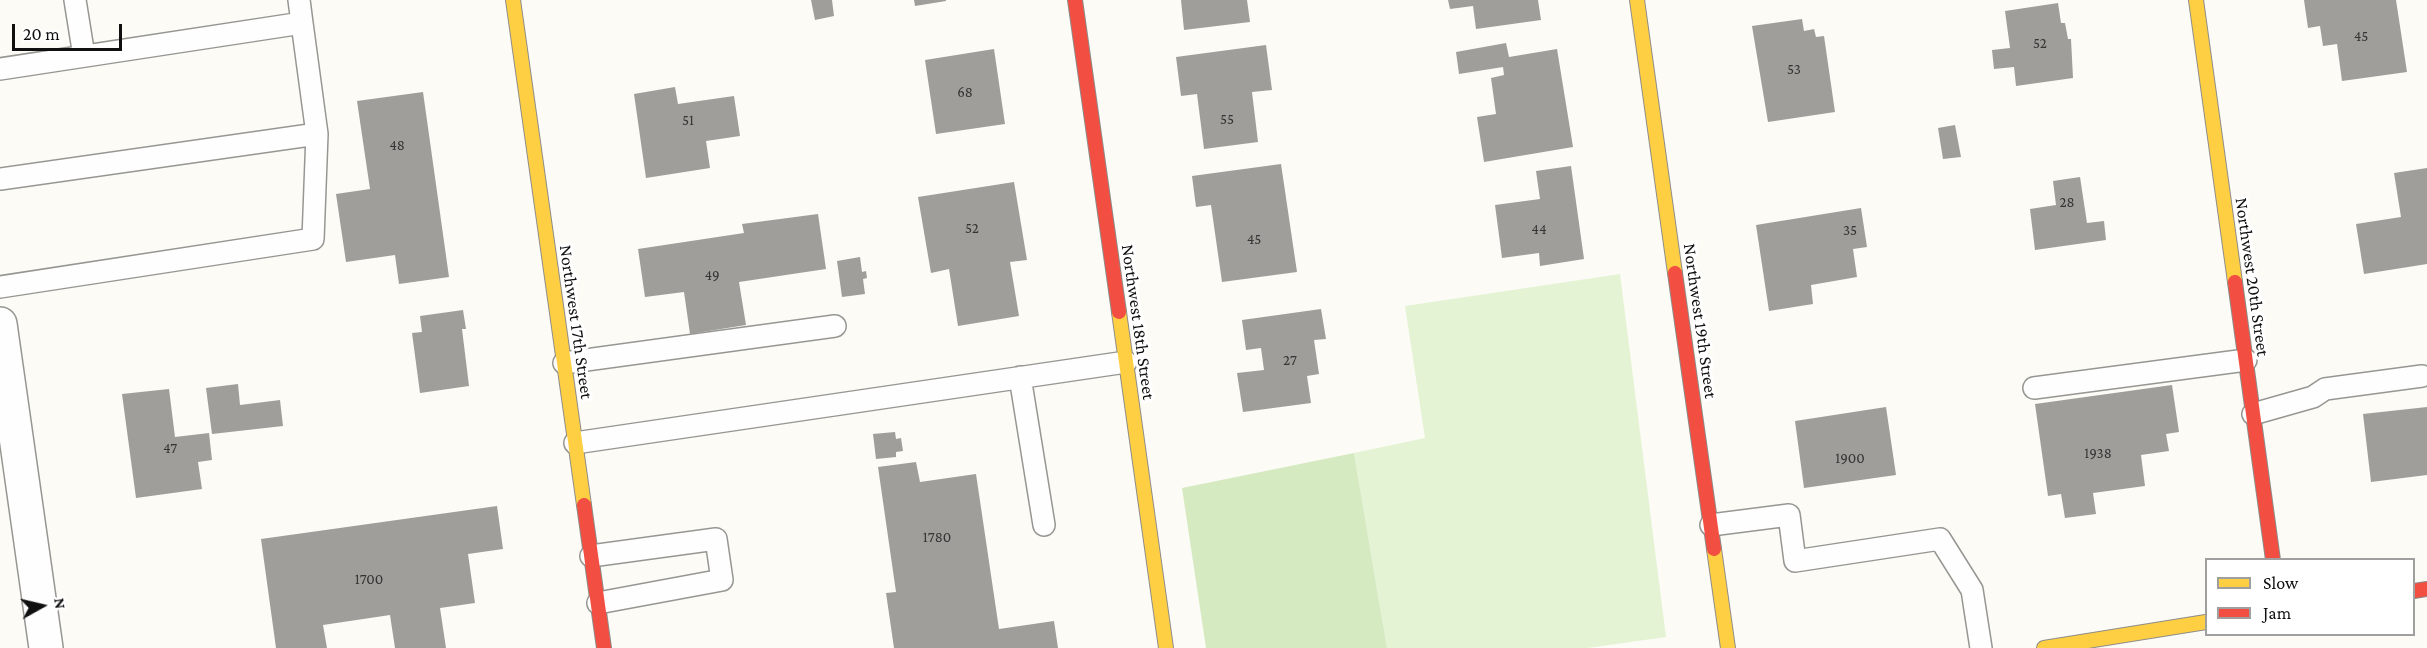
<!DOCTYPE html>
<style>
body{margin:0}
#map{position:relative;width:2427px;height:648px;overflow:hidden;background:#fcfbf5;font-family:"Crimson Pro",serif}
canvas{display:block}
.legend{position:absolute;left:2205px;top:558px;width:210px;height:78px;box-sizing:border-box;background:#fff;border:2px solid #9f9f9f;margin:0;padding:8px 10px;list-style:none;font-size:18px;color:#101010}
.legend li{display:flex;align-items:center;gap:12px;height:30px}
.legend b{width:30px;border:2px solid #9f9f9f}
.north{position:absolute;left:12px;top:576px;width:60px;height:60px;-webkit-text-stroke:4px #fff;paint-order:stroke;rotate:82deg;font-size:16px;font-weight:700;line-height:24px;text-align:center;color:#101010}
.north::after{content:'';display:block;margin:auto;width:21px;height:27px;background:#101010;clip-path:polygon(50% 0,100% 100%,50% 72%,0 100%)}
.scale{position:absolute;left:12px;top:24px;width:110px;height:27px;box-sizing:border-box;border:3px solid #101010;border-top:0;padding-left:8px;font-size:18px;line-height:21px;white-space:nowrap;color:#101010;-webkit-text-stroke:4px #fff;paint-order:stroke}
</style>
<div id="map">
<canvas width="2427" height="648"></canvas>
<ul class="legend">
<li><b style="height:8px;background:#ffcf43"></b>Slow</li>
<li><b style="height:8px;background:#f24e42"></b>Jam</li>
</ul>
<div class="north">N</div>
<div class="scale">20 m</div>
</div>
<script>
const ctx = document.querySelector('canvas').getContext('2d');
ctx.lineJoin = 'round';
function paint(path, color) {
  ctx.fillStyle = color;
  ctx.fill(path, 'evenodd');
}
function trace(path, color, width, dash) {
  ctx.strokeStyle = color;
  ctx.lineWidth = width;
  ctx.lineCap = dash ? 'butt' : 'round';
  ctx.setLineDash(dash || []);
  ctx.stroke(path);
}
function label(font, color, halo, rows, align = 'center') {
  ctx.font = font + ' "Crimson Pro",serif';
  ctx.lineWidth = 6;
  ctx.setLineDash([]);
  ctx.textBaseline = 'middle';
  ctx.strokeStyle = halo;
  ctx.fillStyle = color;
  for (const [text, x, y, turn = 0] of rows) {
    ctx.save();
    ctx.translate(x, y);
    ctx.rotate((+turn || 0) * Math.PI / 180);
    ctx.textAlign = isNaN(turn) ? turn : align;
    if (halo) ctx.strokeText(text, 0, 0);
    ctx.fillText(text, 0, 0);
    ctx.restore();
  }
}
paint(new Path2D(`
 M1620,274L1666,637L1588,648H1387L1354,453L1425,438L1405,306Z`), '#e5f3d5');
paint(new Path2D(`
 M1354,453L1387,648H1206L1182,488Z`), '#d6eac2');
paint(new Path2D(`
 M811,0H832L834,16L815,20Z
 M914,0H946V1L915,6Z
 M1181,0H1247L1250,22L1184,30Z
 M1448,0H1538L1541,20L1476,29L1473,6L1450,9Z
 M2304,0H2396L2407,72L2342,81L2337,44L2323,46L2320,26L2308,28Z
 M2058,3L2061,23H2065L2068,39H2071L2073,78L2016,86L2014,67L1994,69L1992,50L2010,48L2005,11Z
 M1802,19L1804,31L1814,29L1816,37L1824,36L1835,112L1768,122L1752,26Z
 M1506,43L1509,57L1557,49L1573,147L1484,162L1477,117L1496,114L1491,78L1504,75L1503,67L1459,74L1456,52Z
 M1266,45L1272,90L1252,92L1258,142L1204,149L1197,94L1181,96L1176,57Z
 M994,49L1005,124L936,134L925,60Z
 M675,87L678,104L734,96L740,136L706,141L710,168L646,178L634,94Z
 M423,92L449,277L399,284L395,255L346,262L336,194L370,189L357,101Z
 M1955,125L1961,157L1943,159L1938,128Z
 M1281,164L1297,272L1222,282L1211,205L1196,207L1192,176Z
 M1571,166L1584,259L1540,266L1539,253L1502,258L1495,205L1540,199L1536,171Z
 M2427,168V264L2364,274L2356,224L2401,217L2394,173Z
 M2080,177L2087,223L2104,221L2106,240L2035,250L2030,209L2056,205L2053,181Z
 M1014,182L1027,260L1010,262L1019,316L958,326L949,269L931,273L918,197Z
 M1861,208L1867,247L1853,249L1857,277L1811,285L1813,304L1769,311L1756,225Z
 M818,214L826,269L739,282L746,325L690,334L684,292L645,297L638,249L744,233L742,224Z
 M860,257L862,272L866,271L867,278L863,279L865,294L842,297L837,261Z
 M1321,309L1326,339L1314,340L1319,374L1307,376L1311,403L1243,412L1237,373L1264,370L1261,348L1246,350L1242,320Z
 M463,310L466,329H462L469,386L420,393L412,333L422,332L420,316Z
 M238,384L240,405L280,400L283,426L212,434L206,388Z
 M2172,385L2179,432L2166,434L2169,451L2141,455L2145,486L2093,493L2096,514L2065,518L2061,494L2048,496L2035,404Z
 M169,389L175,437L209,433L212,460L198,462L202,489L136,498L122,394Z
 M1886,407L1896,475L1804,488L1795,421Z
 M2427,407V475L2371,482L2363,414Z
 M895,432L896,439L901,438L903,451L896,452V457L876,459L873,434Z
 M916,462L920,482L976,474L999,629L1054,621L1058,648H894L886,593L896,592L878,467Z
 M497,506L503,549L468,554L475,603L440,608L446,648H395L390,615L323,625L327,648H276L261,539Z`), '#a09e9a');
const lane = new Path2D(`
 M75,0L84,56
 M0,69L302,23L299,0
 M0,179L317,134
 M0,287L313,239L317,134L302,23
 M564,363L835,326
 M1020,377L1044,525
 M2034,388L2246,360
 M2253,414L2313,397L2325,389L2422,376
 M575,443L1126,362
 M1711,525L1789,515L1795,561L1940,539L1972,590L1981,648
 M591,556L716,539L722,580L598,603`);
const street = new Path2D(`
 M0,324L46,648`);
const slow = new Path2D(`
 M513,0L584,505
 M1637,0L1675,273
 M2196,0L2235,282
 M1119,312L1166,648
 M1714,549L1728,648
 M2044,648L2206,622`);
const jam = new Path2D(`
 M1075,0L1119,312
 M1675,273L1714,549
 M2235,282L2273,560
 M584,505L604,648
 M2414,591L2427,589`);
trace(lane, '#969693', 24);
trace(street, '#969693', 36);
trace(slow, '#8d8c8a', 16);
trace(jam, '#8d8c8a', 16);
trace(lane, '#fffefe', 21);
trace(street, '#fffefe', 33);
trace(slow, '#ffcf43', 14);
trace(jam, '#f24e42', 14);
label('15px', '#343432', null, [
 ["45",2361,36],
 ["52",2040,43],
 ["53",1794,69],
 ["68",965,92],
 ["55",1227,119],
 ["51",688,120],
 ["48",397,145],
 ["28",2067,202],
 ["52",972,228],
 ["44",1539,229],
 ["35",1850,230],
 ["45",1254,239],
 ["49",712,275],
 ["27",1290,360],
 ["47",170,448],
 ["1938",2098,453],
 ["1900",1850,458],
 ["1780",937,537],
 ["1700",369,579]
]);
label('18px', '#101010', '#fff', [
 ["Northwest 20th Street",2252,277,82],
 ["Northwest 19th Street",1700,321,82],
 ["Northwest 17th Street",576,322,82],
 ["Northwest 18th Street",1138,322,82]
]);
</script>
